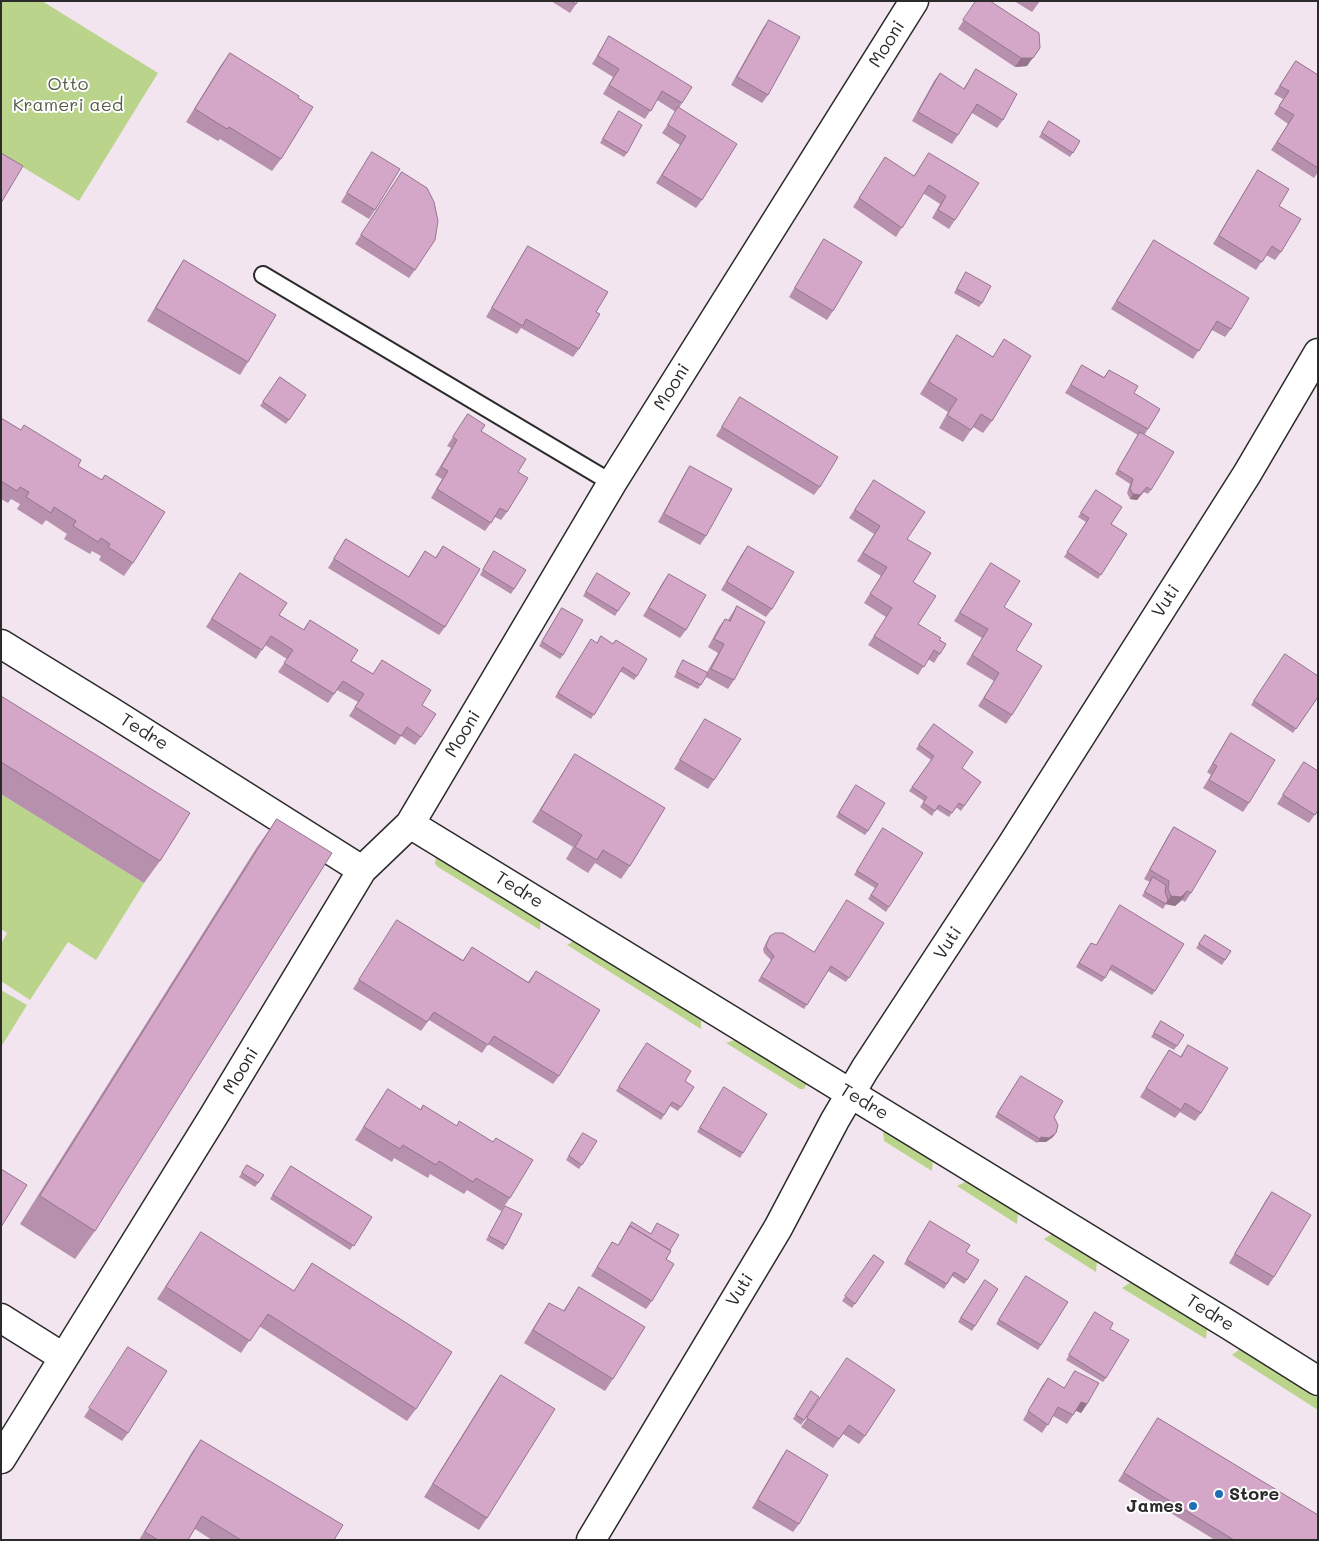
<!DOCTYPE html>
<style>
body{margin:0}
#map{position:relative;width:1319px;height:1541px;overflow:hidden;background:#f2e5ef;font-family:Mali,sans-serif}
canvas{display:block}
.frame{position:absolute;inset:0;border:2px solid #2b2b2b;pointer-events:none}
</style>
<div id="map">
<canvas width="1319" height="1541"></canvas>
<div class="frame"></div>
</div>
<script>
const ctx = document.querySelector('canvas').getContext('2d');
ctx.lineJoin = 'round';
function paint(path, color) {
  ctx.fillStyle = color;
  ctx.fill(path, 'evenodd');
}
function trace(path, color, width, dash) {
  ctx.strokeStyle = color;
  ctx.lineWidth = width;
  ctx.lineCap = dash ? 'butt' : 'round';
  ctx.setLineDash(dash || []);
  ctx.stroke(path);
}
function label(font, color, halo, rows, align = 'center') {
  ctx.font = font + ' Mali,sans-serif';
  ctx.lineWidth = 4;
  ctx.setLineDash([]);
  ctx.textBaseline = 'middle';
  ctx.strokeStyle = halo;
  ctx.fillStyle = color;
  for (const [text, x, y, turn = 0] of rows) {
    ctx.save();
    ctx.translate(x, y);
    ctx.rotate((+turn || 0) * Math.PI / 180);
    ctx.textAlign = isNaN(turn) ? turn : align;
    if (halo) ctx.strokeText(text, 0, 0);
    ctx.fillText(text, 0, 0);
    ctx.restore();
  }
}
paint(new Path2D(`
 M1,1H42L158,73L79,201L1,154Z
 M1,794L144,883L96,960L68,942L30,1000L1,981V944L7,933L1,929Z
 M436,854L541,917L540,930L438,867L435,864Z
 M575,940L701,1017V1029L567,945Z
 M1,990L27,1005L1,1047Z
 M737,1039L807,1083L804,1089H800L726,1043Z
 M887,1131L933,1158L932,1171L884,1141L883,1133Z
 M967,1181L1018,1212L1017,1224L957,1186Z
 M1054,1233L1097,1260L1096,1272L1044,1239Z
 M1131,1282L1207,1328L1206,1339L1122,1288Z
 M1240,1349L1318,1398V1410L1232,1355Z`), '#bad48b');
const lane = new Path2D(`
 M263,275L612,483`);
const street = new Path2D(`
 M1,644L110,711L362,870
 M410,824L1229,1325L1318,1381
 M1,1318L63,1357
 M1,1459L213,1117L362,870L410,824L612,483L914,1
 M591,1540L778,1228L835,1120L865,1069L1011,846L1247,474L1318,353`);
trace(lane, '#2b2b2b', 20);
trace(street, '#2b2b2b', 31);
trace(lane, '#fff', 16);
trace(street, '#fff', 28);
paint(new Path2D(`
 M551,1H578L570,13Z
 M976,1L1027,66L1015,67L958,29Z
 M1014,1H1040L1032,12Z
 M769,20L768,95L762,103L731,85L763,28Z
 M609,36L682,103L679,108L702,200L696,208L656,183L680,145L662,133L676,112L657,100L645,119L603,94L613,77L592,64Z
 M230,53L298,98L281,159L272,171L220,139L218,141L186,122L221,65Z
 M1296,61L1318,75V172L1314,178L1271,150L1288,124L1274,114L1283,99L1274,94Z
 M976,69L1003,120L997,128L972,113L952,144L912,121L934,81L940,73L963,89Z
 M619,111L627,153L624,157L600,143Z
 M1049,121L1080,141L1070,157L1039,137Z
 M372,152L375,210L369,219L341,202Z
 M929,153L955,220L949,229L932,218L940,204L923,193L896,237L853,207L885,157L914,176Z
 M1258,170L1279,206L1281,252L1275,260L1266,255L1256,270L1213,244L1252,179Z
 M402,172L415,270L409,278L355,244Z
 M824,239L833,311L827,320L789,297L818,248Z
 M1154,240L1231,329L1225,337L1212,330L1193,359L1111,309Z
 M528,246L596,312L579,349L573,357L521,328L517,334L486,317L522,255Z
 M184,260L248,362L240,375L147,321L175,273Z
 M966,272L982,303L979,307L954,293Z
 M957,335L993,357L1004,339L992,421L983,433L973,427L963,442L939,428L948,412L920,394L948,348Z
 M1082,365L1104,377L1109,370L1134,393L1148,429L1145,434L1151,490L1148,494L1144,492L1137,500L1130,499L1127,493L1130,484L1115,474L1138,435L1065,393L1077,374Z
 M280,377L306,395L286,424L260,406Z
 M740,397L820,487L814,495L716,436Z
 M468,414L481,431L518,472L507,512L501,520L495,517L485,531L431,498L442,479L435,475L451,448L447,446Z
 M1,418L101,480L105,475L133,563L124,576L99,560L101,556L92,551L90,554L64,539L67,534L46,520L42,525L17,509L20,504L11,499L8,503L1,499Z
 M690,466L706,536L700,545L658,522L684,475Z
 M874,480L907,539L918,624L946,644L934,663L928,659L918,675L868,645L886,617L864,603L881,576L857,561L874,534L849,518Z
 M1096,490L1111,524L1127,534L1098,579L1064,557L1086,522L1078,517Z
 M346,539L408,577L425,551L435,558L443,546L445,627L439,635L328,568Z
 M748,546L772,609L766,617L721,590L742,554Z
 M491,555L526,570L511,594L480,575Z
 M991,563L1004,607L1016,650L1012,715L1006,724L978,706L994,681L966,664L982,638L954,621Z
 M240,573L279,615L303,630L310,620L351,661L373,674L382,660L422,705L421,737L415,745L401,736L395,745L349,716L358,702L337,690L328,703L278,672L287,659L265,645L256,659L206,627Z
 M669,574L686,630L680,638L643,616L663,582Z
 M594,577L618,611L615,616L583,596Z
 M737,606L734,680L728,689L706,677L698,689L674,677L683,660L707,672L718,653L708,647L719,627L725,619L728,620L731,615Z
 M562,608L563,655L560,659L539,646Z
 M616,640L637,676L634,680L620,671L591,719L555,697L588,644L597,643H613Z
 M1285,654L1318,697L1293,733L1251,705Z
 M1,696L160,861L144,883L1,794Z
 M705,719L714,780L708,789L674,769Z
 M934,724L962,768L981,782L961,811L956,807L949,817L936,809L932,816L920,807L924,801L909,791L931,760L916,749Z
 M1231,733L1249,803L1243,812L1203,788L1211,775L1207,772L1225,742Z
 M575,754L630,866L621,879L595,863L588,873L566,859L573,847L532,822L567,766Z
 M1304,762L1318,810L1309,823L1277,804Z
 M853,789L868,831L865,835L836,817Z
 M277,819L95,1231L75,1259L20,1224L257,847Z
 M1174,827L1191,893L1185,902L1182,900L1175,906L1166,904L1163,909L1142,896L1150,882L1144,879L1168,836Z
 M883,828L889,907L886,912L868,899L875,888L854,875Z
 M397,920L463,960L472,947L528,982L536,971L559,1076L553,1084L488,1044L482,1053L429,1020L421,1031L353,989Z
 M884,923L846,982L828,971L804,1009L758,981L771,960L764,953L763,949L767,941L770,936L814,952Z
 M1205,935L1231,951L1222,965L1196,948Z
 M1088,947L1155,991L1152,995L1110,970L1102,982L1076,967Z
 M1161,1021L1184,1035L1174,1050L1151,1037Z
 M1188,1045L1201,1113L1195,1121L1180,1112L1175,1118L1140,1097L1169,1050L1180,1057Z
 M644,1047L685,1081L694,1087L678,1111L670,1106L661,1120L616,1091Z
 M1018,1080L1054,1117L1053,1137L1046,1142H1038L1037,1143L995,1117Z
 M388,1089L420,1110L423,1105L510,1198L501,1211L467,1190L464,1194L430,1174L428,1178L394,1158L392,1162L355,1140L379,1102Z
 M721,1092L743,1153L740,1158L697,1132Z
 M580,1137L597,1141L579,1169L566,1160Z
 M247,1165L264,1175L255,1187L239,1177Z
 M291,1166L372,1217L350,1250L270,1199Z
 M1272,1192L1274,1277L1268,1286L1229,1263L1266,1200Z
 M505,1206L506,1245L503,1250L486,1240Z
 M629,1226L670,1250L652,1301L646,1309L591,1276L612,1242L618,1245Z
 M927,1226L966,1252L967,1280L964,1284L952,1276L944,1289L904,1264Z
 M201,1232L294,1291L312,1263L416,1409L407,1421L259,1326L241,1353L157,1299Z
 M874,1255L884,1262L852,1308L842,1301Z
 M1023,1281L1041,1345L1038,1350L996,1324Z
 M982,1284L975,1326L972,1331L958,1322Z
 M579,1287L613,1379L605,1391L524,1343L541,1315L549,1303L563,1311Z
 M1092,1317L1110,1329L1106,1378L1103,1382L1066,1360Z
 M128,1347V1433L122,1441L84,1417Z
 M841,1367L865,1436L859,1444L843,1434L833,1448L801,1427Z
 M1075,1371L1087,1404L1081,1413L1076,1411L1067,1424L1053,1416L1042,1433L1023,1420L1042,1386L1048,1378L1064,1388Z
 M501,1375L487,1518L479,1530L424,1497L492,1387Z
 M811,1391L819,1397L801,1425L793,1419Z
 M1158,1418L1318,1540H1215L1118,1481Z
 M201,1440L334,1540H212L195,1529L188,1540H139L192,1452Z
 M787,1450L799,1524L793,1532L752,1508L781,1458Z`), '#b690ad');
paint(new Path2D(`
 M1040,48L1027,66L1015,67L1021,58Z
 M1147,487L1137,500L1130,499L1133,494Z
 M1187,891L1182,900L1175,906L1165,904L1171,896Z
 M1056,1133L1053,1137L1046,1142H1038L1041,1137Z
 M1081,1402L1087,1404L1081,1413L1075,1410Z`), '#94758d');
const building = new Path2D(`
 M571,1H578L576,4Z
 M976,1H990L1039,33L1040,48L1033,58H1021L963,20Z
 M769,20L800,37L768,95L737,77Z
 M609,36L692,87L682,103L662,91L651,111L609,85L619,69L598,56Z
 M230,53L299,96L298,98L313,107L281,159L229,127L227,129L195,109Z
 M1296,61L1318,75V168L1277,142L1294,115L1279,106L1289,91L1280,86Z
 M976,69L1017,94L1003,120L977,104L958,135L918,112L940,73L964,89Z
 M678,107L737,144L702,200L662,175L686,136L668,125Z
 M619,111L642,125L627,153L603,139Z
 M1049,121L1080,141L1073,153L1042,133Z
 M372,152L400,169L375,210L347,193Z
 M1,153L23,166L1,203Z
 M929,153L979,183L955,220L938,210L946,196L929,185L902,228L859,198L885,157L914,176Z
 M1258,170L1289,189L1279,206L1301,219L1281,252L1272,246L1262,262L1219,236Z
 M402,172L427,188L434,202L438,221L435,240L415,270L361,235Z
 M824,239L862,262L833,311L795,288Z
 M1154,240L1249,298L1231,329L1217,321L1199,351L1117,301Z
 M528,246L608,292L596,312L600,314L579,349L526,319L523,326L492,308Z
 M184,260L276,315L248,362L156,308Z
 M966,272L991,286L982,303L957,289Z
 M957,335L993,357L1004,339L1031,356L992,421L981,414L971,430L947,415L957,399L929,382Z
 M1082,365L1104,378L1109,370L1138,386L1134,393L1160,409L1148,429L1071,385Z
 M280,377L306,395L289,420L263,402Z
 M740,397L838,457L820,487L722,427Z
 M468,414L485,425L481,431L526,459L518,472L528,478L507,512L500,508L491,523L437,489L448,471L441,467L457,440L453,437Z
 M1,418L21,430L24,425L81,460L78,466L102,480L105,475L165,512L133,563L108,547L110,544L101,538L98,542L73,526L76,521L54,507L51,513L26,497L29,492L20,487L17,491L1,481Z
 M1140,432L1174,452L1151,490L1147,487L1140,495L1133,494L1130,489L1133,479L1118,470Z
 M690,466L732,489L706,536L664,514Z
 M874,480L925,512L907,539L931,553L913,582L936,596L918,624L941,638L939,640L946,644L940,654L934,650L924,667L874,636L892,608L870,594L887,567L863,553L880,526L855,510Z
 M1096,490L1122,507L1111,524L1127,534L1101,575L1067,552L1089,518L1081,513Z
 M346,539L409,577L425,551L436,558L443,546L480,569L445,627L334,559Z
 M748,546L794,572L772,609L727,582Z
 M494,551L526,570L514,589L483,570Z
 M991,563L1020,581L1004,607L1032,624L1016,650L1042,666L1012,715L984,698L999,673L972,655L988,629L960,613Z
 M240,573L287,603L279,615L304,630L310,620L358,650L351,661L373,674L382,660L431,690L422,705L436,714L421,737L407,727L401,736L355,707L364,694L343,681L334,694L284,663L293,650L271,636L262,650L212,619Z
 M597,573L630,593L618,611L586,592Z
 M669,574L706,595L686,630L649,608Z
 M737,606L765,622L734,680L711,669L724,644L714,639L725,619L730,621Z
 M562,608L583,620L563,655L542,642Z
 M601,636L613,644L616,640L647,659L637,676L623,667L594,715L558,693L591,639L597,643Z
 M1285,654L1318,676V697L1296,729L1254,701Z
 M683,660L708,673L701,685L677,672Z
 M1,696L190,813L160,861L1,762Z
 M705,719L741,739L714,780L680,760Z
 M934,724L973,752L962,768L981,782L964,806L959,803L952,813L939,805L935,811L923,803L927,797L912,787L934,756L919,745Z
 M1231,733L1275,760L1249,803L1209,780L1217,766L1213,764Z
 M575,754L665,808L630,866L603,850L597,860L575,847L582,835L541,810Z
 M1304,762L1318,771V810L1315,815L1283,795Z
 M856,785L885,803L868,831L839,813Z
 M277,819L332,853L95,1231L40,1196Z
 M1174,827L1216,851L1191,893L1187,891L1181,897L1171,896L1168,889L1169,881L1150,870Z
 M883,828L923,853L889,907L871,895L878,884L857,871Z
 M1153,877L1166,885L1165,892L1168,900L1166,904L1145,892Z
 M847,900L884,923L849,978L831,966L807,1005L761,977L774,956L767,948L766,945L770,936L775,933H783L814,952Z
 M1120,905L1184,944L1155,991L1112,965L1105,978L1079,963L1091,943L1096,945Z
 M397,920L463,961L472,947L529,983L536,971L600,1010L559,1076L494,1036L488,1045L434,1012L427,1022L359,980Z
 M1205,935L1231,951L1225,960L1199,944Z
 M1161,1021L1184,1035L1177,1046L1154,1033Z
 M647,1043L691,1071L685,1081L694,1087L681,1107L672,1102L664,1115L619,1087Z
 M1188,1045L1228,1068L1201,1113L1185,1103L1181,1110L1146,1088L1169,1050L1181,1057Z
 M1021,1076L1063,1101L1054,1117L1058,1125L1056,1133L1049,1138L1041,1137L1040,1139L998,1113Z
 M724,1087L767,1114L743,1153L700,1128Z
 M388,1089L421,1110L423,1105L457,1126L459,1121L493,1142L496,1138L533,1160L510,1198L476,1178L473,1182L439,1161L436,1165L403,1145L400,1149L364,1127Z
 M583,1133L597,1141L582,1165L569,1156Z
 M247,1165L264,1175L258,1183L242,1173Z
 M291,1166L372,1217L354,1246L273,1195Z
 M1,1169L27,1185L1,1227Z
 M1272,1192L1311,1215L1274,1277L1235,1254Z
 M505,1206L522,1214L506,1245L489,1236Z
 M930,1221L970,1245L966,1252L979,1260L967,1280L954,1272L947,1284L907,1260Z
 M632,1222L651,1234L657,1223L679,1235L670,1250L630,1226L628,1229Z
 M630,1226L671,1251L666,1259L674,1264L652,1301L597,1267L612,1242L618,1245Z
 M201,1232L294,1291L312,1263L452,1352L416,1409L268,1314L250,1341L166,1287Z
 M874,1255L884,1262L855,1304L845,1296Z
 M1026,1276L1068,1302L1041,1345L999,1320Z
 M985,1280L998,1289L975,1326L961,1318Z
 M579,1287L645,1327L613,1379L533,1330L549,1303L564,1311Z
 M1095,1312L1113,1323L1110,1329L1129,1340L1106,1378L1069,1355Z
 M128,1347L167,1371L128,1433L89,1408Z
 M847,1358L895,1390L865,1436L849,1425L839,1439L807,1418Z
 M1075,1371L1099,1383L1087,1404L1081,1402L1073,1415L1058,1407L1048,1425L1028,1411L1048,1378L1064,1388Z
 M501,1375L555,1409L487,1518L433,1484Z
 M811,1391L819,1397L804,1420L796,1415Z
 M1158,1418L1318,1515V1540H1234L1124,1473Z
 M201,1440L343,1525L334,1540H241L202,1516L188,1540H158L145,1532Z
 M787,1450L828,1475L799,1524L758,1500Z`);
paint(building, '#d4a7c9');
trace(building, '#94758d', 1);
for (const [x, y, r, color] of [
 [1219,1494,5,"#1f6fb2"],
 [1193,1506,5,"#1f6fb2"]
]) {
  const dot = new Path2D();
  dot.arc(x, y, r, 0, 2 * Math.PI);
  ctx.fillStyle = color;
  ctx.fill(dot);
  trace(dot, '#fff', 2);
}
label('18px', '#2b2b2b', '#fff', [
 ["Mooni",887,44,-58],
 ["Mooni",672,387,-58],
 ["Vuti",1166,601,-57],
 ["Tedre",144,732,32],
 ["Mooni",463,734,-59],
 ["Tedre",519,890,32],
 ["Vuti",948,943,-57],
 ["Mooni",241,1071,-59],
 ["Tedre",864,1102,31],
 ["Vuti",740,1290,-59],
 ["Tedre",1210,1313,32]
]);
label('18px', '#565e48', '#fff', [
 ["Otto",68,84],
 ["Krameri aed",68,105]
]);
label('bold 18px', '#2b2b2b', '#fff', [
 ["Store",1229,1494],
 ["James",1183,1506,"right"]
], 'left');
</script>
